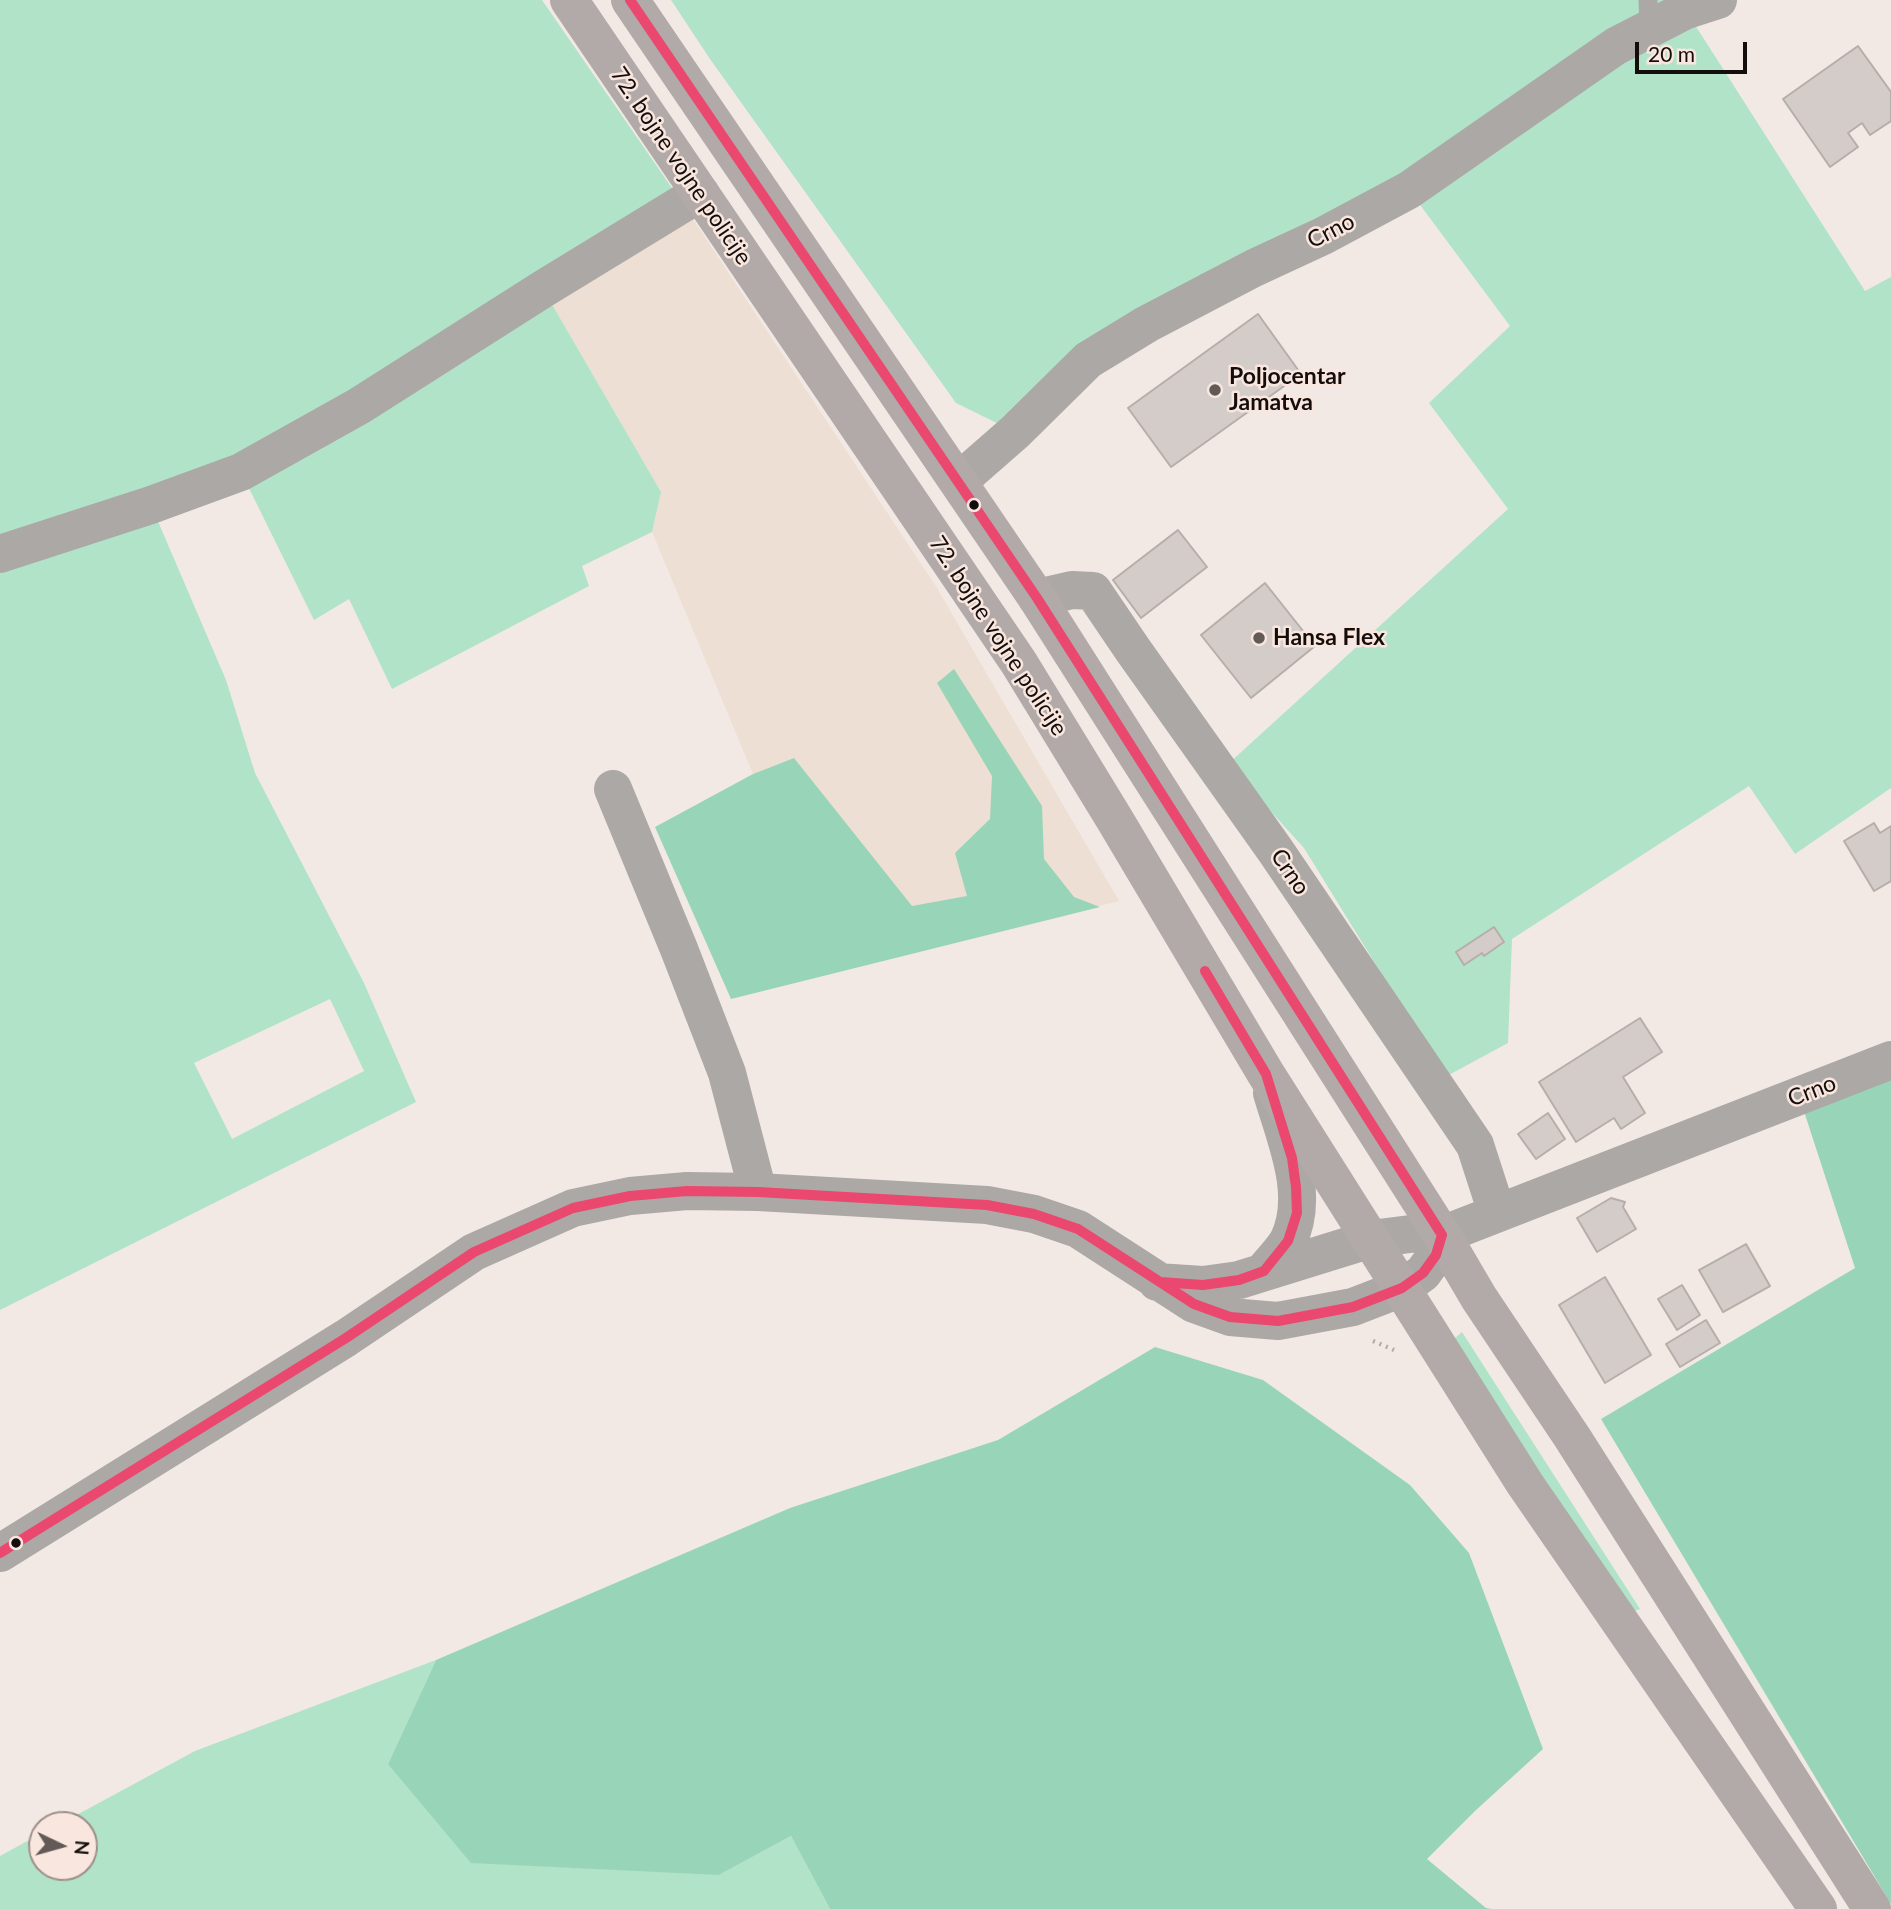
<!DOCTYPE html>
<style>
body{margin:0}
#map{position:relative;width:1891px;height:1909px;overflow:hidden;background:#f3e9e4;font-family:Lato,sans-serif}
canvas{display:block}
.north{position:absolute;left:28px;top:1811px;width:70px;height:70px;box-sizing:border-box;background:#f9e6de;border:2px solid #9d8f8a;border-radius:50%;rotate:95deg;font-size:19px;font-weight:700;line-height:28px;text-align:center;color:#130d0b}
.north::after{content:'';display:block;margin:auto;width:24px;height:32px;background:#615a57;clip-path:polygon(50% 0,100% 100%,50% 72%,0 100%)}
.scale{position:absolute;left:1635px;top:42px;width:112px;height:32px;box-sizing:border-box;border:4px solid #130d0b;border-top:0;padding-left:9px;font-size:21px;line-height:24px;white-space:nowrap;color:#130d0b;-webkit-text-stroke:5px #f9e6de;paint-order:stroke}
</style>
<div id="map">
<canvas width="1891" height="1909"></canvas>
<div class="north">N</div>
<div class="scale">20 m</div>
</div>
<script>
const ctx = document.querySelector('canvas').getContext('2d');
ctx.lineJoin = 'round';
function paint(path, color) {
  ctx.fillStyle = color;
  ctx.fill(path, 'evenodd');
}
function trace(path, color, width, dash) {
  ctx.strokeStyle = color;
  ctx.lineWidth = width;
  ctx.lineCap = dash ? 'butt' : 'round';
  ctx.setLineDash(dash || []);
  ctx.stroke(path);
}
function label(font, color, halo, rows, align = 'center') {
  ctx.font = font + ' Lato,sans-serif';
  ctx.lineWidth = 5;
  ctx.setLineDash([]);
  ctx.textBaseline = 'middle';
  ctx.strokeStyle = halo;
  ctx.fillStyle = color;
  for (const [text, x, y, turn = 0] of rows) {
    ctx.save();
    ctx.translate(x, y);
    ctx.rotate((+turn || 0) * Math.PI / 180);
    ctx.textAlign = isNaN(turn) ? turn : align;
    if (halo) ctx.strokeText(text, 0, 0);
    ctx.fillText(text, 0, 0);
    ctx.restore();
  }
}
paint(new Path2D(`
 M683,204L937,588L1119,901L941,946L794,758L753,774L652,532L661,492L543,289Z`), '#eddfd3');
paint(new Path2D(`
 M0,0H542L683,204L543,289L661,492L652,532L582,566L589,586L392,689L349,599L314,620L241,472L151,505L226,680L255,773L364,983L416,1102L0,1310ZM330,999L364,1071L232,1139L194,1063Z
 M671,0H1710L1695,25L1865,291L1891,277V788L1795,854L1749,786L1512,939L1508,1043L1445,1077L1304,848L1228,764L1508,509L1429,403L1510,326L1409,190L1254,268L1015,432L956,403L710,59Z
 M1462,1332L1640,1609L1629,1613L1454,1339Z
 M436,1660L388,1764L719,1875L791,1836L830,1909H0V1856L42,1833V1867H84V1825H58L195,1751Z`), '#b0e3c8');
paint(new Path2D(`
 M954,669L1042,806L1044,859L1074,897L1100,907L731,999L655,827L753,774L794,758L912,906L967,896L955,853L990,819L992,776L937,683Z
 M1891,1060V1904L1601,1419L1855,1268L1799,1096Z
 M1155,1347L1263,1380L1410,1485L1469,1553L1543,1749L1475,1811L1427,1859L1486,1908L1492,1909H830L791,1836L719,1875L471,1863L388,1764L436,1660L790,1508L998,1440Z`), '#98d5b8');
const building = new Path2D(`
 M1858,46L1891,92V121L1870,135L1862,123L1848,133L1858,147L1830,167L1783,99Z
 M1258,314L1301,374L1171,467L1128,408Z
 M1178,530L1207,567L1141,618L1113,580Z
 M1265,583L1315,646L1251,698L1201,635Z
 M1874,823L1880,833L1891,826V881L1874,891L1844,841Z
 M1494,927L1504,942L1484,956L1482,953L1464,965L1456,952Z
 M1640,1018L1662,1052L1623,1077L1645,1113L1621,1129L1614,1118L1576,1142L1539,1082Z
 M1548,1113L1565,1139L1536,1159L1518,1134Z
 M1611,1198L1625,1202L1623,1207L1636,1229L1597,1252L1577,1218Z
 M1746,1244L1770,1286L1723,1312L1699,1270Z
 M1605,1277L1651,1355L1605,1383L1559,1305Z
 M1682,1285L1700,1315L1677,1330L1658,1299Z
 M1706,1320L1720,1343L1680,1367L1666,1344Z`);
paint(building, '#d4ccc8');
trace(building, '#b5aeaa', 2);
trace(new Path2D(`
 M1373,1341L1394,1350`), '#b1aba8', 4.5, [2, 5]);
trace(new Path2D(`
 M1648,0L1649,29`), '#aca8a5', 19);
trace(new Path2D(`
 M959,481L1015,432L1088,360L1147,324L1254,268L1323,236L1409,190L1616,46L1684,11L1718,0
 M0,554L151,505L241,472L359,406L543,289L700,193
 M1037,598L1072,590L1093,591L1133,650L1275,850L1475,1145L1497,1213
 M613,789L679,949L727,1073L758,1192
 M1442,1235L1891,1060`), '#aca8a5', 38);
trace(new Path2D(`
 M1264,1271C1272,1261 1282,1251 1288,1241C1311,1195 1285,1138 1272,1093
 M0,1553L346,1338L474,1252L573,1208L630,1196L687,1191L758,1192L987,1205L1034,1214L1078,1229L1194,1304L1230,1317L1278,1321L1353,1307L1402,1288L1423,1273L1436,1255L1442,1235L1418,1233L1371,1239L1239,1280L1203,1285L1157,1282`), '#aca8a5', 38);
trace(new Path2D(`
 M569,0L1019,663L1115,820L1266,1074L1525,1484L1818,1909
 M630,0L1037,598L1442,1235L1479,1298L1572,1437L1872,1909`), '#b1aaa8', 38);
trace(new Path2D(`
 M1160,1282L1203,1285L1239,1280L1264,1271L1288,1241L1297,1213L1296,1187L1292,1158L1266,1074L1205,971
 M0,1553L346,1338L474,1252L573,1208L630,1196L687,1191L758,1192L987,1205L1034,1214L1078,1229L1194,1304L1230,1317L1278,1321L1353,1307L1402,1288L1423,1273L1436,1255L1442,1235L1037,598L630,0`), '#ea486f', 10);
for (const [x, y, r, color] of [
 [1215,390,7,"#615a57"],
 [974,505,6,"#130d0b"],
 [1259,638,7,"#615a57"],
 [16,1543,6,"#130d0b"]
]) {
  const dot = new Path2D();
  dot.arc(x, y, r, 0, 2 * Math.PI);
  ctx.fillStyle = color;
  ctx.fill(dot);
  trace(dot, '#f9e6de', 2.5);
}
label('23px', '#130d0b', '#f9e6de', [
 ["72. bojne vojne policije",681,166,56],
 ["Crno",1331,231,-27],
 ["72. bojne vojne policije",998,636,57],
 ["Crno",1290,872,56],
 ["Crno",1812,1091,-21]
]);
label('bold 23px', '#130d0b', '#f9e6de', [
 ["Poljocentar",1229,377],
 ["Jamatva",1229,403],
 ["Hansa Flex",1273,638]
], 'left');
</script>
